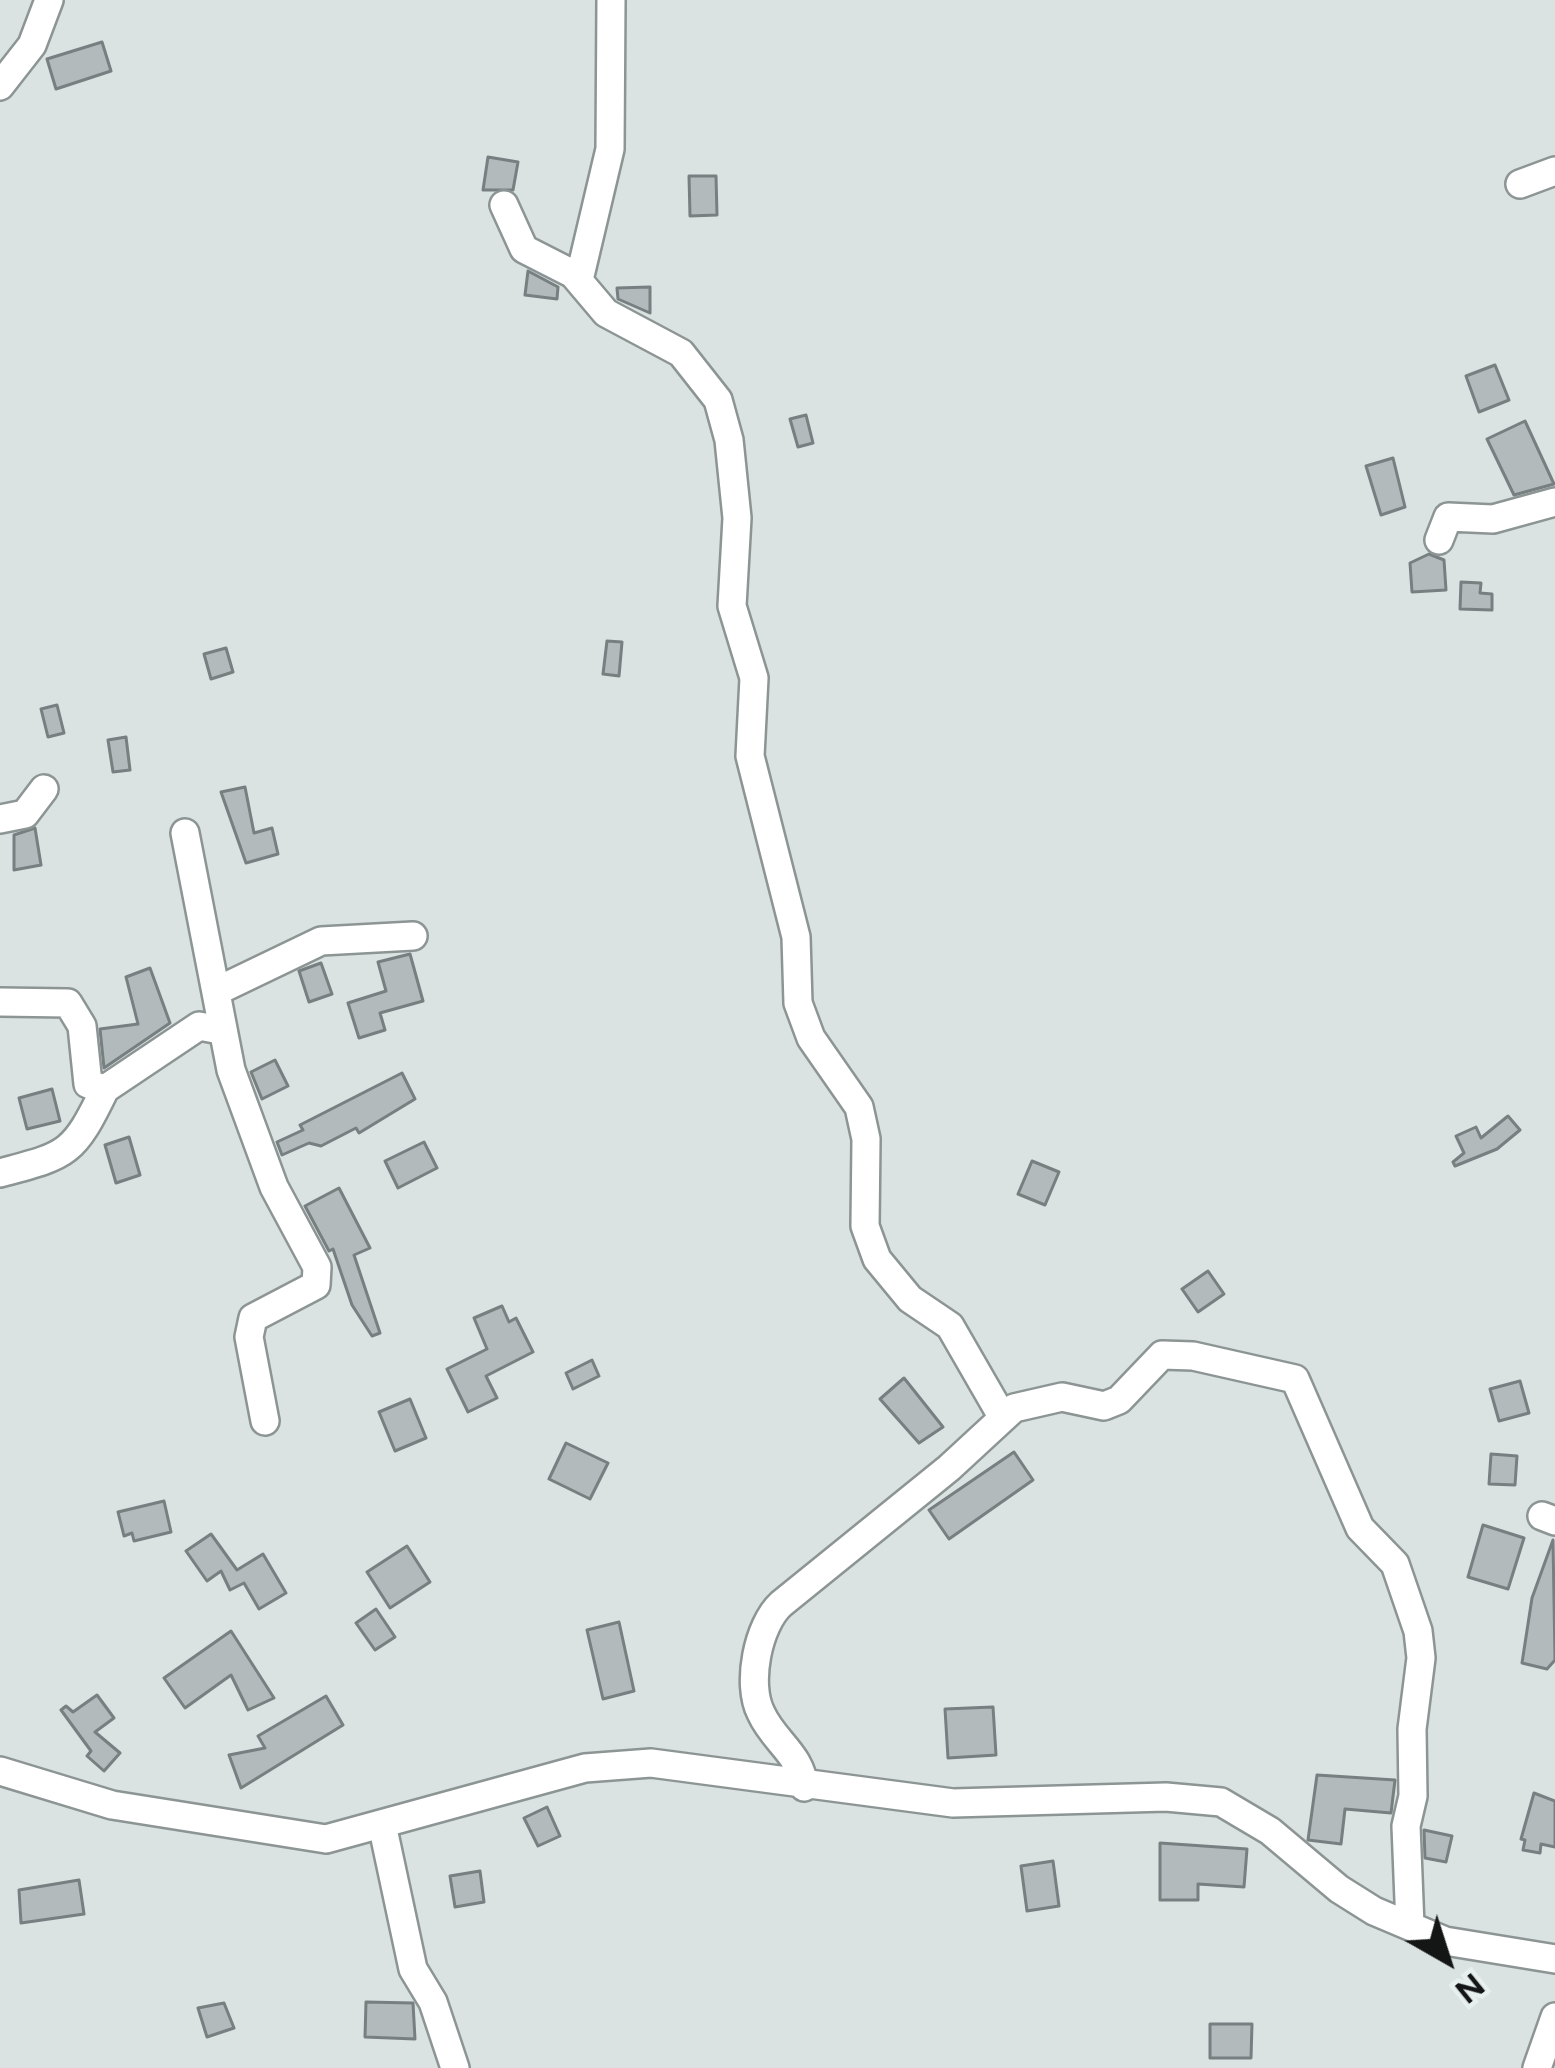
<!DOCTYPE html>
<style>
body{margin:0}
#map{position:relative;width:1555px;height:2068px;overflow:hidden;background:#dae2e2;font-family:Figtree,sans-serif}
canvas{display:block}
.north{position:absolute;left:1387px;top:1900px;width:120px;height:120px;-webkit-text-stroke:9px #e7f0ef;paint-order:stroke;rotate:141deg;font-size:33px;font-weight:700;line-height:48px;text-align:center;color:#131615}
.north::after{content:'';display:block;margin:auto;width:42px;height:54px;background:#131615;clip-path:polygon(50% 0,100% 100%,50% 72%,0 100%)}
</style>
<div id="map">
<canvas width="1555" height="2068"></canvas>
<div class="north">N</div>
</div>
<script>
const ctx = document.querySelector('canvas').getContext('2d');
ctx.lineJoin = 'round';
function paint(path, color) {
  ctx.fillStyle = color;
  ctx.fill(path, 'evenodd');
}
function trace(path, color, width, dash) {
  ctx.strokeStyle = color;
  ctx.lineWidth = width;
  ctx.lineCap = dash ? 'butt' : 'round';
  ctx.setLineDash(dash || []);
  ctx.stroke(path);
}
const building = new Path2D(`
 M102,42L111,71L56,89L47,59Z
 M488,157L518,162L513,190H483Z
 M689,176H716L717,215L690,216Z
 M528,271L558,287L557,299L525,295Z
 M650,287V313L618,299L617,288Z
 M1495,365L1509,400L1479,412L1466,376Z
 M806,415L813,443L798,447L790,419Z
 M1525,421L1554,484L1514,495L1487,439Z
 M1393,458L1405,507L1381,515L1366,466Z
 M1429,554L1444,560L1446,590L1412,592L1410,563Z
 M1461,582L1481,583L1480,593L1492,594V610L1460,609Z
 M607,641L622,642L619,676L603,674Z
 M226,648L233,672L211,679L204,654Z
 M57,705L64,733L48,737L41,709Z
 M126,737L130,770L113,772L108,740Z
 M245,787L254,833L272,828L278,854L246,863L221,792Z
 M35,828L41,865L14,870V835Z
 M410,954L423,1001L380,1013L385,1030L359,1038L348,1003L386,991L378,962Z
 M321,963L332,994L309,1002L299,971Z
 M150,968L170,1023L104,1068L100,1029L138,1024L126,977Z
 M275,1060L288,1086L262,1099L251,1072Z
 M402,1073L415,1099L359,1133L356,1128L321,1146L309,1143L282,1155L277,1142L303,1130L300,1125Z
 M52,1089L60,1121L27,1129L19,1098Z
 M1508,1116L1520,1130L1497,1149L1455,1166L1453,1162L1464,1153L1456,1136L1476,1127L1481,1138Z
 M129,1137L140,1175L116,1183L105,1145Z
 M424,1142L437,1168L398,1188L385,1161Z
 M1032,1161L1059,1172L1045,1205L1018,1194Z
 M339,1188L370,1248L354,1255L380,1333L372,1336L352,1305L333,1249L329,1251L305,1206Z
 M1208,1271L1224,1294L1198,1312L1182,1289Z
 M502,1306L509,1322L516,1318L533,1352L486,1376L497,1398L468,1412L447,1369L487,1349L474,1318Z
 M592,1360L599,1376L573,1389L566,1373Z
 M904,1378L943,1427L919,1443L880,1399Z
 M1520,1381L1529,1413L1499,1421L1490,1389Z
 M410,1399L426,1438L395,1451L379,1412Z
 M566,1443L608,1463L590,1499L549,1479Z
 M1014,1452L1033,1480L949,1539L929,1510Z
 M1491,1454L1517,1456L1515,1485L1489,1484Z
 M164,1501L171,1532L134,1541L132,1533L124,1536L118,1512Z
 M1483,1525L1524,1538L1508,1589L1468,1577Z
 M211,1534L237,1570L263,1554L286,1593L259,1609L244,1583L230,1590L221,1571L207,1581L186,1551Z
 M1553,1540L1555,1660L1547,1669L1522,1663L1532,1598Z
 M407,1546L430,1582L390,1608L367,1572Z
 M376,1609L395,1637L375,1650L356,1623Z
 M619,1622L634,1691L603,1699L587,1630Z
 M231,1631L274,1698L248,1710L231,1675L185,1708L164,1678Z
 M97,1695L114,1718L95,1732L120,1753L104,1771L87,1756L91,1751L61,1710L66,1706L73,1712Z
 M326,1696L343,1725L241,1788L229,1755L265,1748L258,1736Z
 M993,1707L996,1755L948,1758L945,1709Z
 M1317,1775L1395,1780L1391,1813L1345,1809L1341,1844L1308,1840Z
 M1534,1793L1555,1801V1847L1541,1844L1540,1853L1523,1850L1525,1840L1521,1839Z
 M547,1807L560,1836L538,1846L524,1818Z
 M1424,1830L1452,1836L1446,1862L1425,1858Z
 M1160,1843L1247,1849L1244,1887L1198,1884V1900H1160Z
 M1053,1861L1059,1906L1027,1911L1021,1866Z
 M480,1871L484,1902L455,1907L450,1876Z
 M79,1880L84,1914L21,1923L19,1890Z
 M366,2002L413,2003L415,2039L365,2037Z
 M224,2003L234,2028L207,2037L198,2008Z
 M1210,2024H1252L1251,2058H1210Z`);
paint(building, '#b2babc');
trace(building, '#777f81', 3);
const minor = new Path2D(`
 M0,86L32,45L49,0
 M1520,184L1555,171
 M504,205L524,249L573,274L606,313L681,353L718,400L729,440L737,518L732,606L754,678L750,756L796,937L798,1003L811,1038L859,1107L866,1139L865,1226L877,1259L910,1299L950,1326L1003,1418
 M579,280L610,149L611,0
 M1439,540L1448,517L1493,519L1555,502
 M0,819L25,814L44,789
 M185,833L231,1070L274,1187L317,1267L316,1285L253,1318L249,1337L265,1421
 M219,990L321,941L413,936
 M0,1002L68,1003L82,1026L88,1084L105,1089L199,1026L220,1030
 M0,1173C68,1155 73,1155 105,1089
 M1542,1516L1555,1521
 M0,1771L112,1805L326,1839L585,1768L651,1763L953,1803L1166,1797L1221,1802L1270,1831L1339,1889L1374,1911L1445,1941L1555,1959
 M804,1787C801,1754 774,1742 761,1713C746,1684 758,1625 781,1604L949,1468L1014,1408L1062,1397L1104,1406L1119,1400L1162,1355L1193,1356L1295,1379L1360,1528L1395,1564L1418,1631L1421,1658L1412,1729L1413,1796L1406,1826L1410,1926
 M382,1824L413,1969L433,2002L455,2068
 M1537,2068L1555,2017`);
trace(minor, '#8c9494', 32);
trace(minor, '#fff', 27);
</script>
